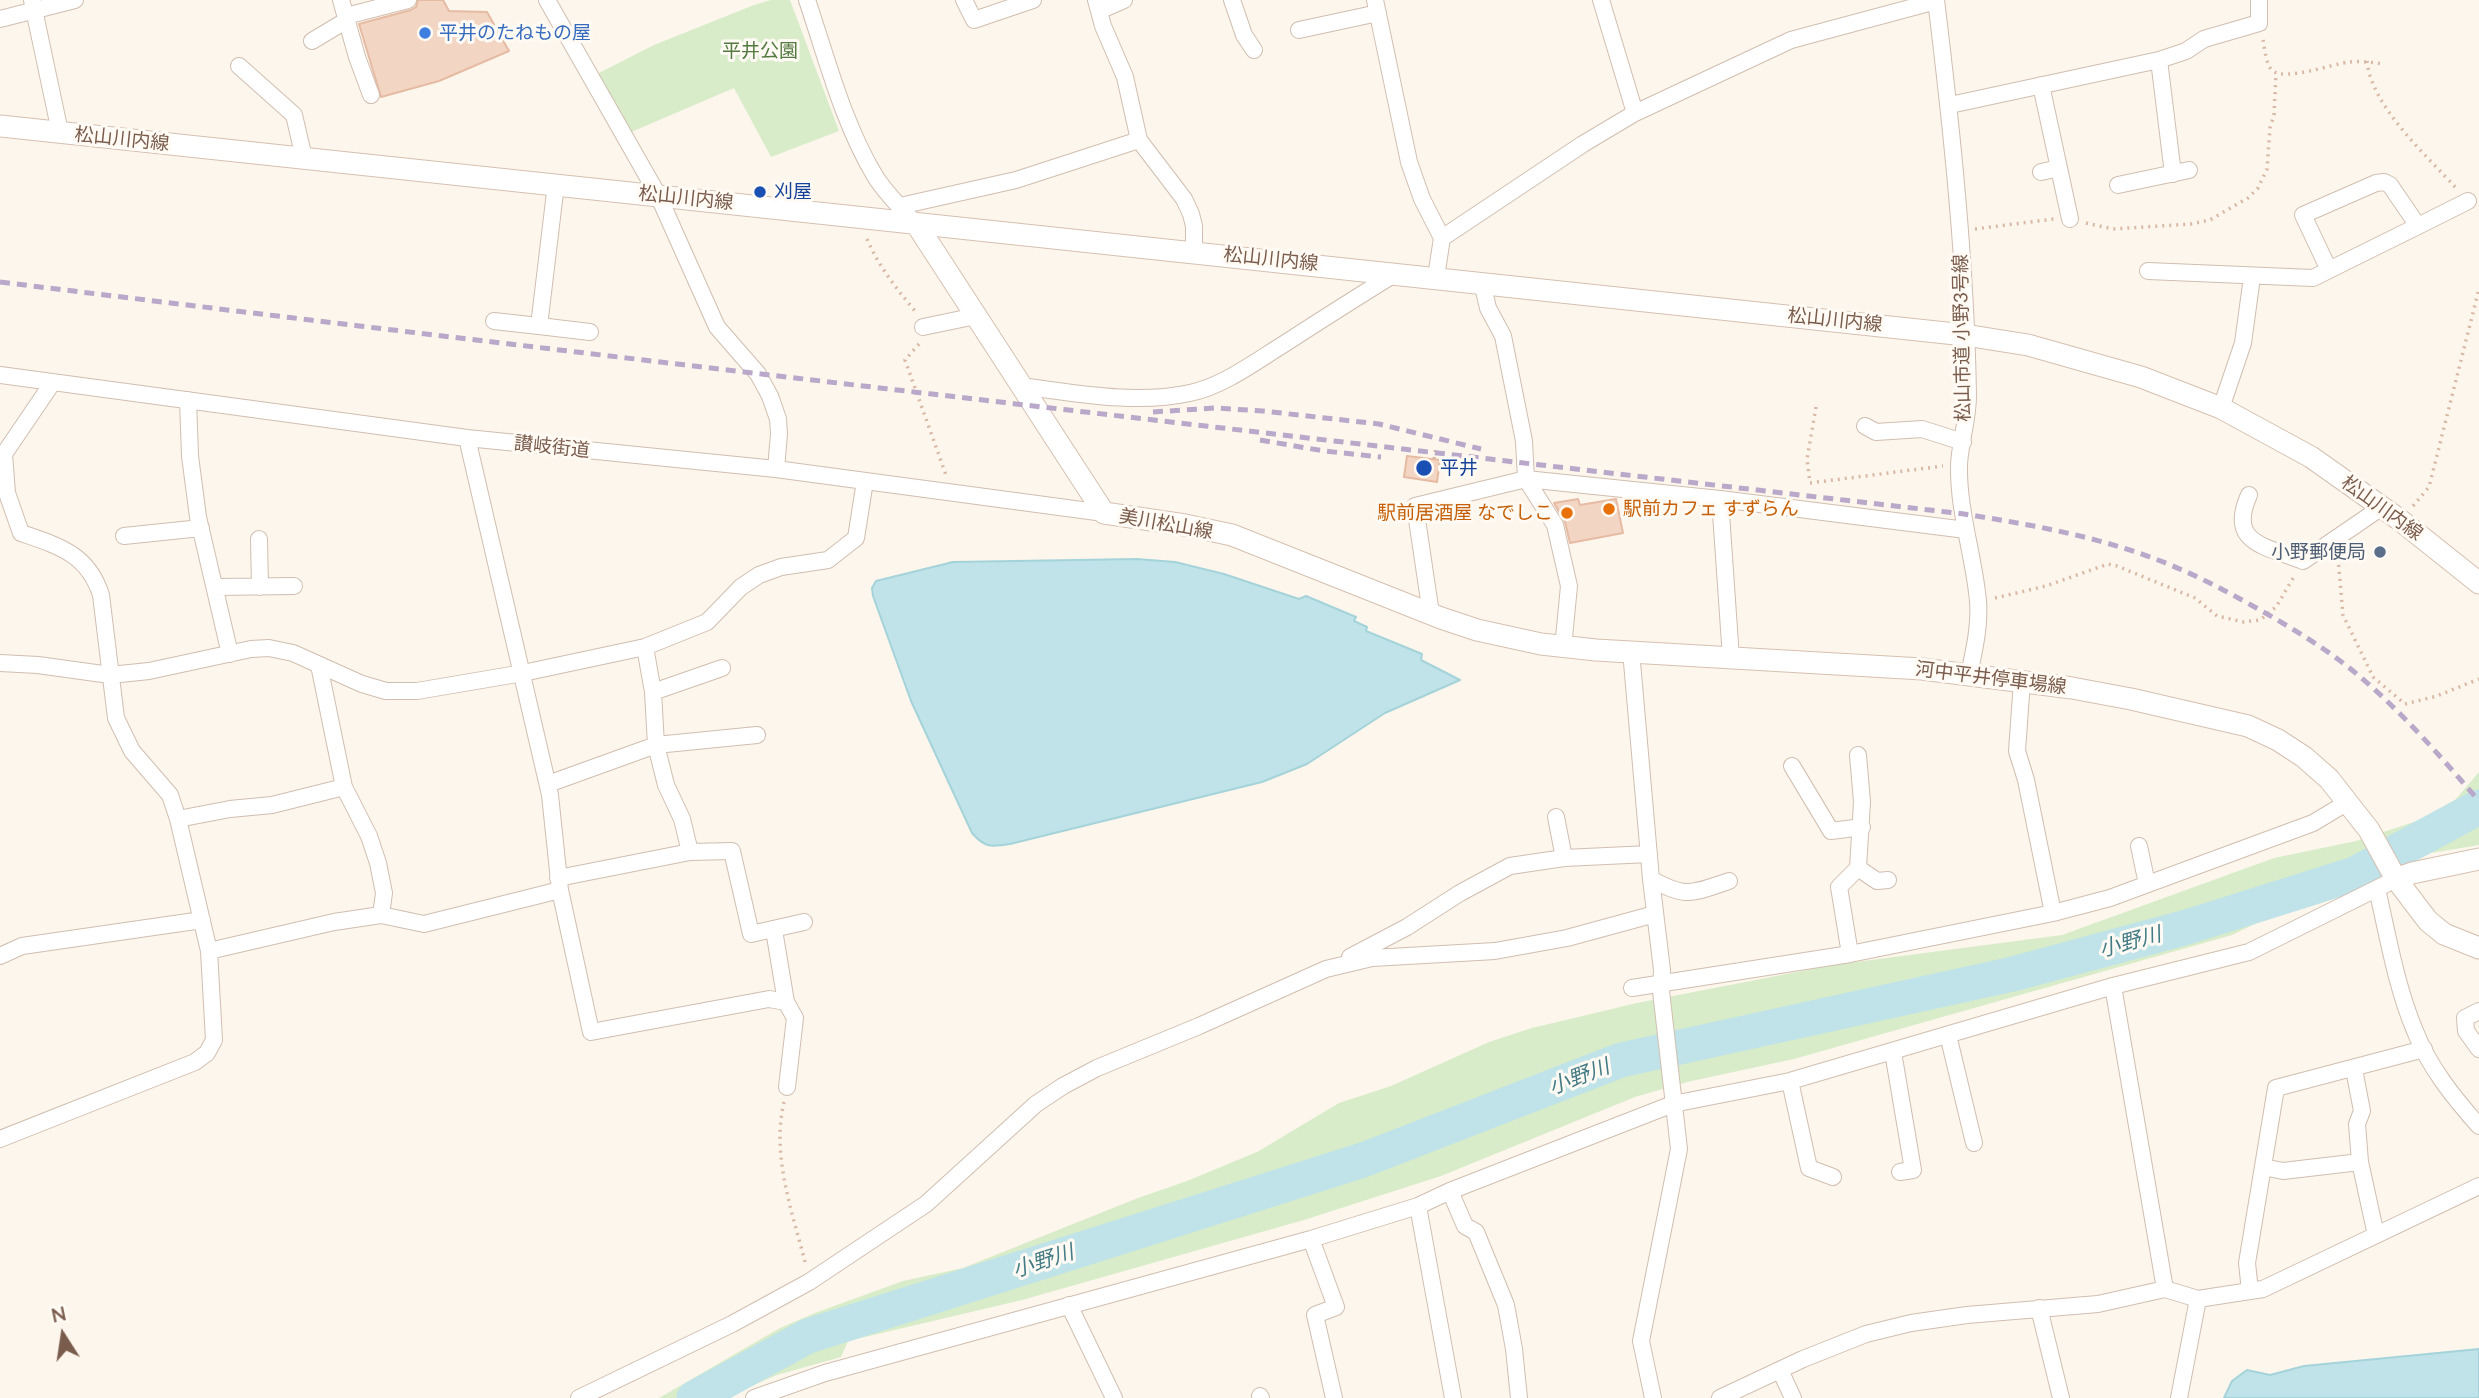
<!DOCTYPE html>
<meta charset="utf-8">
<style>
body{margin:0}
#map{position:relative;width:2479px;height:1398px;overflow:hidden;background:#fdf6ec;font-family:Lato,sans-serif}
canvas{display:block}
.north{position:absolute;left:28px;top:1300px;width:70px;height:70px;-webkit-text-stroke:5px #fffaf3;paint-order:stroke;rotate:348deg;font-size:19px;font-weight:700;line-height:28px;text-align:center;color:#7a5c4d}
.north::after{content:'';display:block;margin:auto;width:24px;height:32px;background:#7a5c4d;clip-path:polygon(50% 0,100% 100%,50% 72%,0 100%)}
</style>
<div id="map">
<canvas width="2479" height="1398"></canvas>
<div class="north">N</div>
</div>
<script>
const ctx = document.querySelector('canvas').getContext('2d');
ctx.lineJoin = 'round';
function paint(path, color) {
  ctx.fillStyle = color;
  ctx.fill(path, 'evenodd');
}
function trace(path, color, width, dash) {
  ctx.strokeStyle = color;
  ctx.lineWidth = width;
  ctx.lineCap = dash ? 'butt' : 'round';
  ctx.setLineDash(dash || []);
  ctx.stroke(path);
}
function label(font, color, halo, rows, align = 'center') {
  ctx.font = font + ' Lato,"Noto Sans JP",sans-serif';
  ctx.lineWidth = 6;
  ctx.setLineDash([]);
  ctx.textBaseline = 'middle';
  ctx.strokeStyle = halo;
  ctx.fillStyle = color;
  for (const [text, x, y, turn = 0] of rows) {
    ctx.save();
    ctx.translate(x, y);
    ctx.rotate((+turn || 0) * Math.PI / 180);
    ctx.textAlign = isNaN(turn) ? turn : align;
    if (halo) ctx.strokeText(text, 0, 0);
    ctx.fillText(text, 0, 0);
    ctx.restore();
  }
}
paint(new Path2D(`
 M771,0H790L839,131L771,157L734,88L629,133L595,75L654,45L754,5Z
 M2479,772V845L2407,857L2329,888L2232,935L1794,1059L1687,1082L1635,1097L1441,1176L1304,1220L1022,1300L848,1341L841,1357L777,1375L724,1398H659L780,1328L815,1313L903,1281L963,1268L1138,1198L1187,1181L1257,1152L1339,1103L1391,1086L1489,1042L1532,1028L1637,1003L1833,965L2062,935L2274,858L2356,841L2420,820L2455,800Z`), '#d8ecc9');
const water = new Path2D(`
 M1137,559L1175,562L1224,574L1299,599L1306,596L1356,617L1354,621L1367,627L1366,631L1422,654L1421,660L1460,680L1385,713L1307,764L1262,782L1010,844C991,847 985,848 972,833L911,701L873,596L872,588L876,581L953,562Z
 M2479,1349V1398H2224L2232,1381L2247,1370L2270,1375L2304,1366Z`);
paint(water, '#bfe3e8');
trace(water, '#a5d3da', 2);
trace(new Path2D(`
 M694,1398L808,1336L1363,1160L1621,1060L2013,974L2187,927L2355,874L2479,807`), '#bfe3e8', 35);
const building = new Path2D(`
 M418,0H443L449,11L487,12L509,51L439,81L381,97L359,24L411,10L416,7Z
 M1407,456L1440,460L1437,482L1404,477Z
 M1578,499L1580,505L1616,499L1623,533L1570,543L1565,522L1554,503Z`);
paint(building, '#f3d5c3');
trace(building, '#e6bba3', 2);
const street = new Path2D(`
 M32,0L60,132
 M341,0L357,57L371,95
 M547,0L658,195L717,327L758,374L770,396L778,419L779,434L776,469
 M807,0C827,59 843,123 875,176C886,194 902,209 917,225
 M964,0L974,20L1033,0
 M1096,0L1103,26L1125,77L1139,140L1184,199L1191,214L1194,226V251
 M1232,0L1244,35L1254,50
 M1375,0L1409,162L1422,199L1442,238L1436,277
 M1601,0L1635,113
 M1936,0C1952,131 1966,264 1968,396C1968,420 1960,442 1959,465C1958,511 1974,556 1978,601C1980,627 1974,650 1969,675
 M1099,11L1124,0
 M346,16L408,0
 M0,19L75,0
 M1299,30L1378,13
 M312,41L347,20
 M2159,60L2173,174
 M239,66L294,115L304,158
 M2041,85L2070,219
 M1950,105L2159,60L2186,51L2204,39L2259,23V0
 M2041,172L2059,168
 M556,184L539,326L590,332
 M2118,185L2189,170
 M900,206L1016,180L1139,140
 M2418,226L2468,201
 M1442,238L1583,144L1635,113L1791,40L1936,1
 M2148,271L2313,278L2329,270L2418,226L2390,185L2384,182L2376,183L2303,215L2329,270
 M1482,282L1488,308L1503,336L1524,441L1526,479L1555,525L1569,586L1563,648
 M494,321L539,326
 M923,327L976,316
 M0,375L467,438L776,469L1104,513
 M1020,386C1076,393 1134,405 1190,393C1223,386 1255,362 1284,344C1321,320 1359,296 1396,273
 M188,400L190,456L198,517L230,654
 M2221,408L2243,343L2252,277
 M1865,426L1876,432L1922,429L1963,442
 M467,438L550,795L560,890L591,1032L769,999L786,1002L795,1018L787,1087
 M2249,495C2227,544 2266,546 2303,561L2382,507
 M1720,499L1731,658
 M124,536L201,528
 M259,539L260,587
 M215,587L294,586
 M1431,614L1415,506L1526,479L1720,499L1966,530
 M645,647L653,692L656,745L666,785L682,819L690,852
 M1631,651L1651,879L1662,970L1661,991L1679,1149L1641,1341L1653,1398
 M0,663L38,665L110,675L149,671L251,649L269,648L293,653L362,684L386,691H417L523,673L645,647L707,622L741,587L759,575L781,567L828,560L856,538L865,481
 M319,665L344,787L369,836L378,863L384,893L381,915
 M2022,681L2017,751L2026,780L2053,913
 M653,692L722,668
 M1792,766L1831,831L1862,827
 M548,784L656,745L757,735
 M1556,817L1564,858
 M178,819L230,809L272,805L344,787
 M2139,846L2147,884
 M1858,868L1877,881L1888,880
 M558,878L690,852L732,851L751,934L804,922
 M1651,879C1687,899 1692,893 1729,881
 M2377,889C2388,936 2396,986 2415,1031C2429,1067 2454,1098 2479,1126
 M774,930L786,1002
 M209,951L334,922L381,915L424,924L560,890
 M1850,954L1839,887L1858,868L1862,802L1858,755
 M0,956L22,946L202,920
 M1350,957L1407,927L1460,893L1510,866L1564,858L1649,854
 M2113,986L2165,1289
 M1632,988L1850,954L2053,913L2110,898L2313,823L2348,802
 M2479,1011L2465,1018L2466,1031L2479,1049
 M1948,1035L1974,1143
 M1893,1052L1913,1170L1900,1172
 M2354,1069L2362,1111L2357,1124L2360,1162L2376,1235
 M1790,1081L1809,1168L1833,1177
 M0,1139L195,1062L207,1053L214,1040L209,951L178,819L170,795L132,751L116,718L101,595C88,554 59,546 21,533L7,493L4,454L53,382
 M2263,1167L2283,1171L2360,1162
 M1450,1191L1465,1226L1476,1232L1506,1305L1514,1349L1519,1398
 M1418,1206L1453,1398
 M1311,1239L1336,1307L1315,1315L1334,1398
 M2250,1291L2247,1263L2276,1088L2424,1049
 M1069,1305L1114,1398
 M2039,1308L2061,1398
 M1780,1370L1793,1398
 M1260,1396L1261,1398
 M579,1398L732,1324L809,1282L926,1204L1036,1104L1063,1086L1097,1068L1199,1026L1326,969L1372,958L1495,951L1567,938L1655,914
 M754,1398L825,1373L1311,1239L1418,1206L1450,1191L1673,1104L1790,1081L2113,986L2249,952L2396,879
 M1720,1398L1803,1359L1866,1334L1911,1323L1967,1315L2098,1304L2165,1289L2198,1299L2263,1289L2479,1186
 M2179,1398L2198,1299`);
const secondary = new Path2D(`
 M0,126L1965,335L2028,345L2141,377L2221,408L2311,457L2400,520L2479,583
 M917,225L1104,513L1185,525L1232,535L1441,618L1477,630L1541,644L1596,650L1922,669L2072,688L2131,699L2248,726L2278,740L2304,757L2329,779L2369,830L2396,879L2428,921L2444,934L2479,948
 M2396,879L2412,873L2479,859`);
trace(street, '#d1beb0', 18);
trace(secondary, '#d6c0b0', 23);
trace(new Path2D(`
 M2263,40C2265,49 2266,66 2273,71C2285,81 2333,64 2349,62C2360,61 2371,62 2382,64
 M2367,61C2371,106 2427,156 2457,189
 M2086,223L2113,229L2191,224L2210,220L2248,198L2258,188L2267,169L2270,128L2274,115L2276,74
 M1975,229L2054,219
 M867,239C879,267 896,288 915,311
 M919,344L905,360L946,475
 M1816,407L1807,459L1810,483L1943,466
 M1434,459L1436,447
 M2413,506L2429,487L2479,289
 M2338,558L2343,615L2373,677L2405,704L2437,696L2479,679
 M1995,598L2046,586L2108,564L2117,566L2195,598L2217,616L2244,622L2260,620L2276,607L2295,575
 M784,1102C771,1157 793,1213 806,1266`), '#d9b8a5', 3.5, [2, 5]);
trace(street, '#fff', 16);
trace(secondary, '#fff', 21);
trace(new Path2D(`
 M0,282C654,363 1309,438 1964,514C2027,524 2090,535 2150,557C2194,573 2234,595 2274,618C2303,635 2332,653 2358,675C2403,713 2441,757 2479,801
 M1153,412L1215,408L1263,411L1379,424L1481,449
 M1260,440L1324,451L1381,457`), '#b9a8c9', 5, [10, 7]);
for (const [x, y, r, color] of [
 [425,33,7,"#3f7fe0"],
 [760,192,7,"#1a4fb4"],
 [1424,468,9,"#1a4fb4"],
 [1609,509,7,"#e8710a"],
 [1567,513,7,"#e8710a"],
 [2380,552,7,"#5c6f8a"]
]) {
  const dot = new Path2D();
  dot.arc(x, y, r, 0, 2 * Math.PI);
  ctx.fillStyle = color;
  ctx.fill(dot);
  trace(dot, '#fffaf3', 2.5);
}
label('19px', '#366cbe', '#fffaf3', [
 ["平井のたねもの屋",439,33]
], 'left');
label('19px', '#537a41', '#fffaf3', [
 ["平井公園",760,51]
]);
label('19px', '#7a5c4d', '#fffaf3', [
 ["松山川内線",122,139,6],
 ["松山川内線",686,198,6],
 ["松山川内線",1271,259,6],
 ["松山川内線",1835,320,6],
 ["松山市道 小野3号線",1962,338,-91],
 ["讃岐街道",552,447,6],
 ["松山川内線",2382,508,36],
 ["美川松山線",1166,524,10],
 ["河中平井停車場線",1991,678,7]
]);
label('19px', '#164399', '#fffaf3', [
 ["刈屋",774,192],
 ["平井",1440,468]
], 'left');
label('19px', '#c56008', '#fffaf3', [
 ["駅前カフェ すずらん",1623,509],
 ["駅前居酒屋 なでしこ",1553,513,"right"]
], 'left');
label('19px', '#4e5e75', '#fffaf3', [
 ["小野郵便局",2366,552]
], 'right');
label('italic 21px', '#437c86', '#fffaf3', [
 ["小野川",2130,942,-15],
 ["小野川",1579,1077,-21],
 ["小野川",1043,1261,-18]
]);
</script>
